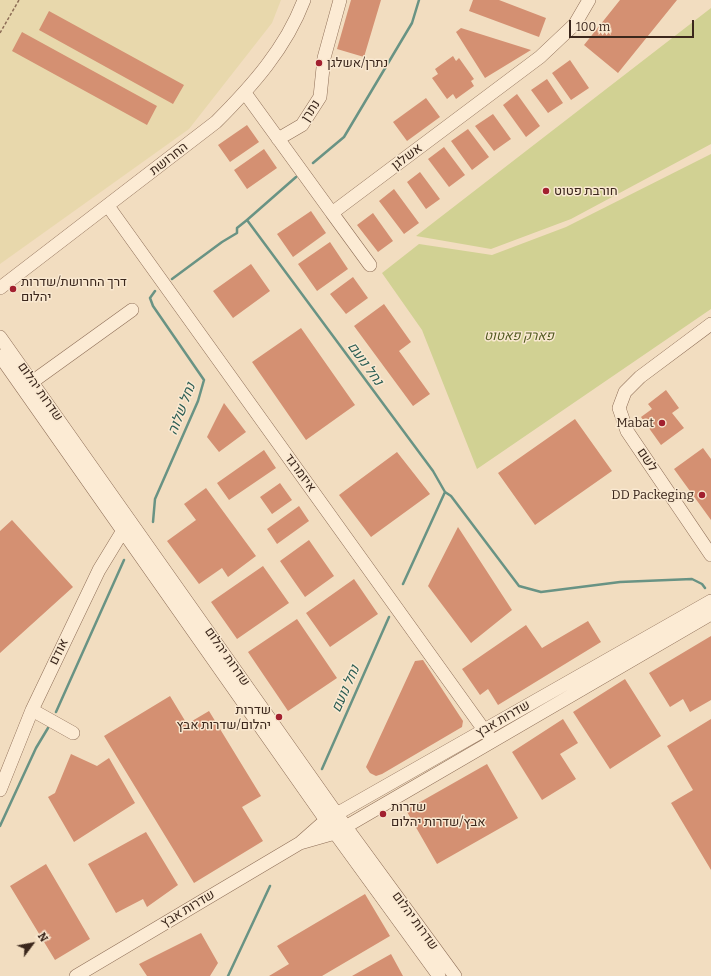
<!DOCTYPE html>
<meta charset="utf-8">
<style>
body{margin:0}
#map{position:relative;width:711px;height:976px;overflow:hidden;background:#f2ddc0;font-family:Bitter,serif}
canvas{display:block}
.north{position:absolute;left:12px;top:924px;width:40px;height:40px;-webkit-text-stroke:3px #f9e8d0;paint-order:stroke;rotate:58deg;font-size:11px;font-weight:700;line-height:16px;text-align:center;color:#3b271c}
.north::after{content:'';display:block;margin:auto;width:14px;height:18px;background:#3b271c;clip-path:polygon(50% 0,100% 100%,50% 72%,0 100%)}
.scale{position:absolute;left:569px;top:20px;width:125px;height:18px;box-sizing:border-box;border:2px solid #3b271c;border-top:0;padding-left:5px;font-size:12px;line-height:14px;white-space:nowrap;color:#3b271c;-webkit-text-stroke:3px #f9e8d0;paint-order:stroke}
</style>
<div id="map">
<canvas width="711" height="976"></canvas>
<div class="north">N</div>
<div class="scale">100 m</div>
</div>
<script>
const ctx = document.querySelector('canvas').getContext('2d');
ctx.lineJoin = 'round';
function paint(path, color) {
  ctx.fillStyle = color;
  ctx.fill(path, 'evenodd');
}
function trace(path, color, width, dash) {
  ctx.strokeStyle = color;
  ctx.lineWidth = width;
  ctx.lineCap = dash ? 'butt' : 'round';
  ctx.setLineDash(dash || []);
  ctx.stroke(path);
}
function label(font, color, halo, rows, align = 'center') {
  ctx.font = font + ' Bitter,Heebo,serif';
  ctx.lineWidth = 3;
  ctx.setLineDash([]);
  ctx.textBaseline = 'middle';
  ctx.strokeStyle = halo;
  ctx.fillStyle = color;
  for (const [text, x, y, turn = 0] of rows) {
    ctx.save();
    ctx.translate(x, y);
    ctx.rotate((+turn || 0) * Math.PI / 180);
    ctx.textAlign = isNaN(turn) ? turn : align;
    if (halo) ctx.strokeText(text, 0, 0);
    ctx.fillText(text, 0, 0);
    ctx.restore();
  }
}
paint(new Path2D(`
 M0,0H281L272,23L189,129L0,264Z`), '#e8d8ac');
paint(new Path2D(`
 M711,8V144L571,219L491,249L416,236Z
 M711,154V309L477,469L422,330L382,273L419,244L492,255L566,227Z`), '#d1d193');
trace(new Path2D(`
 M313,163L344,137L412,23L419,0
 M296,177L247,220L433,471L445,492L403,584
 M172,279L222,242L237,233V228L247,220
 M445,492L451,496L519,586L541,592L620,582L692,579L702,584L705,588
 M153,522L155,499L198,401L204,380L153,306L150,298L155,291
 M56,712L124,560
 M322,769L389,617
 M0,826L36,748L48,728
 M228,976L270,886`), '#699384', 2.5);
paint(new Path2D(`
 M351,0H381L364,57L337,49Z
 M473,0H499L546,18L539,37L469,11Z
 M620,0H677L618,73L584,45Z
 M49,11L184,85L173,104L39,30Z
 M461,28L531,50L485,78L456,32Z
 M22,32L157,106L147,125L12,51Z
 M453,56L456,61L459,58L474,79L471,81L474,86L456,99L453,94L447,99L432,78L438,74L435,69Z
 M570,60L589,88L571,100L552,73Z
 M547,79L563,103L548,113L531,90Z
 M517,94L540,126L526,137L503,105Z
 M426,98L440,117L407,141L393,122Z
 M493,114L511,139L494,151L475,126Z
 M247,125L259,142L230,162L218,145Z
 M468,129L489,157L472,170L451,141Z
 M444,147L465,175L449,187L428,159Z
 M264,149L277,168L247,189L234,170Z
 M420,172L440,199L426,209L407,182Z
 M394,189L419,223L404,234L379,201Z
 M311,211L326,233L293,257L277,234Z
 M373,213L393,241L378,252L357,225Z
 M330,242L348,269L317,291L298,264Z
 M251,264L270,291L233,318L213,291Z
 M353,277L368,298L346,314L330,294Z
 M384,304L411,342L399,351L430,394L413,406L354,326Z
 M301,328L355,405L306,440L252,362Z
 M666,390L679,408L672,413L684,428L661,445L641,417L652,409L648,404Z
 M224,403L246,432L219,452L207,437Z
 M575,419L612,471L535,525L498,473Z
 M703,448L711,459V520L674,469Z
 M264,450L276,468L229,500L217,483Z
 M397,452L430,494L371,537L339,495Z
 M280,483L292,500L272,514L260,497Z
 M206,488L256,556L228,577L222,568L199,584L167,541L196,520L184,504Z
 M299,506L309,521L277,544L267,529Z
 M12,520L73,587L0,653V531Z
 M458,527L512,610L471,643L428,586Z
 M309,540L334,576L305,597L280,561Z
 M263,566L289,603L237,639L211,602Z
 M354,579L378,614L330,647L306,613Z
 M297,619L337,678L288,711L248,652Z
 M588,621L601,642L498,705L488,689L480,695L462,669L526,625L542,648Z
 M711,636V700L690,712L683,699L670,707L649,673Z
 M423,660L463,721L462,727L382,774L376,776L370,773L366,767L415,661Z
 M625,679L661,736L610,769L573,712Z
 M170,696L187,724L209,711L261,796L242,807L263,841L194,883L104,736Z
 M563,719L578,743L560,754L576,779L542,800L512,752Z
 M711,719V870L671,803L693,790L667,746Z
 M71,754L97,766L109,758L135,803L74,842L48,797L55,793Z
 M487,764L518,818L437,864L406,810Z
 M146,832L178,885L147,907L143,899L116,913L88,864Z
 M46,864L90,939L55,960L10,886Z
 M365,894L390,936L322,976H269L289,964L277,946Z
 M201,933L218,963L210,976H147L139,964Z
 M391,954L403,976H352Z`), '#d49072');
const minor = new Path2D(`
 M245,93L332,213L540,57L575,24L589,0
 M278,139L302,125L320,97L324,58L340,0
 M108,206L492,741
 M332,213L370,265
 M0,288L216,122C252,86 286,48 304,0
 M711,324L640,377L625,392L619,408L627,431L711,555
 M0,337L346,827L455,976
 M0,356L335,833L439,976
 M32,382L132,310
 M32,710L73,733
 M0,790L32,710L99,570L127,524
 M300,843L335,833L711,614
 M76,976L300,843L326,820L711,601`);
trace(minor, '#8d6d56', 14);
trace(new Path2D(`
 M0,33L19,0`), '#8d6d56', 1.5, [3, 2]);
trace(minor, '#fcebd4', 13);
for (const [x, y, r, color] of [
 [319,63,4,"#a2202f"],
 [546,191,4,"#a2202f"],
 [13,289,4,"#a2202f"],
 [662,423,4,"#a2202f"],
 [702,495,4,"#a2202f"],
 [279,717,4,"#a2202f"],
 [383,814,4,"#a2202f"]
]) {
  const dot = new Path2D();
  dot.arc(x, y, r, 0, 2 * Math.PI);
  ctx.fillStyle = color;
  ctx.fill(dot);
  trace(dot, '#f9e8d0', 1.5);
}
label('13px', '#3b271c', '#f9e8d0', [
 ["נתרן/אשלגן",327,63],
 ["חורבת פטוט",554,191],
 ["דרך החרושת/שדרות",21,282],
 ["יהלום",21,297],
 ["Mabat",654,423,"right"],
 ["DD Packeging",694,495,"right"],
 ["שדרות",271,710,"right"],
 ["יהלום/שדרות אבץ",271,725,"right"],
 ["שדרות",391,807],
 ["אבץ/שדרות יהלום",391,822]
], 'left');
label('13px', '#3b271c', '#f9e8d0', [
 ["נתרן",311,111,-57],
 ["אשלגן",407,157,-37],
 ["החרושת",169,159,-38],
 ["שדרות יהלום",40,392,55],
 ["לשם",647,460,56],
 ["איזמרגד",300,473,54],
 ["אודם",59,652,-64],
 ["שדרות יהלום",227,657,55],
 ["שדרות אבץ",503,719,-30],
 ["שדרות אבץ",188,909,-31],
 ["שדרות יהלום",415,921,54]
]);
label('italic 13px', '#515920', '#f9e8d0', [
 ["פארק פאטוט",519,336]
]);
label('italic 14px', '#2a5c53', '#f9e8d0', [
 ["נחל נועם",365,364,54],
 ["נחל שלוה",182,409,-69],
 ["נחל נועם",346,689,-66]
]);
</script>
